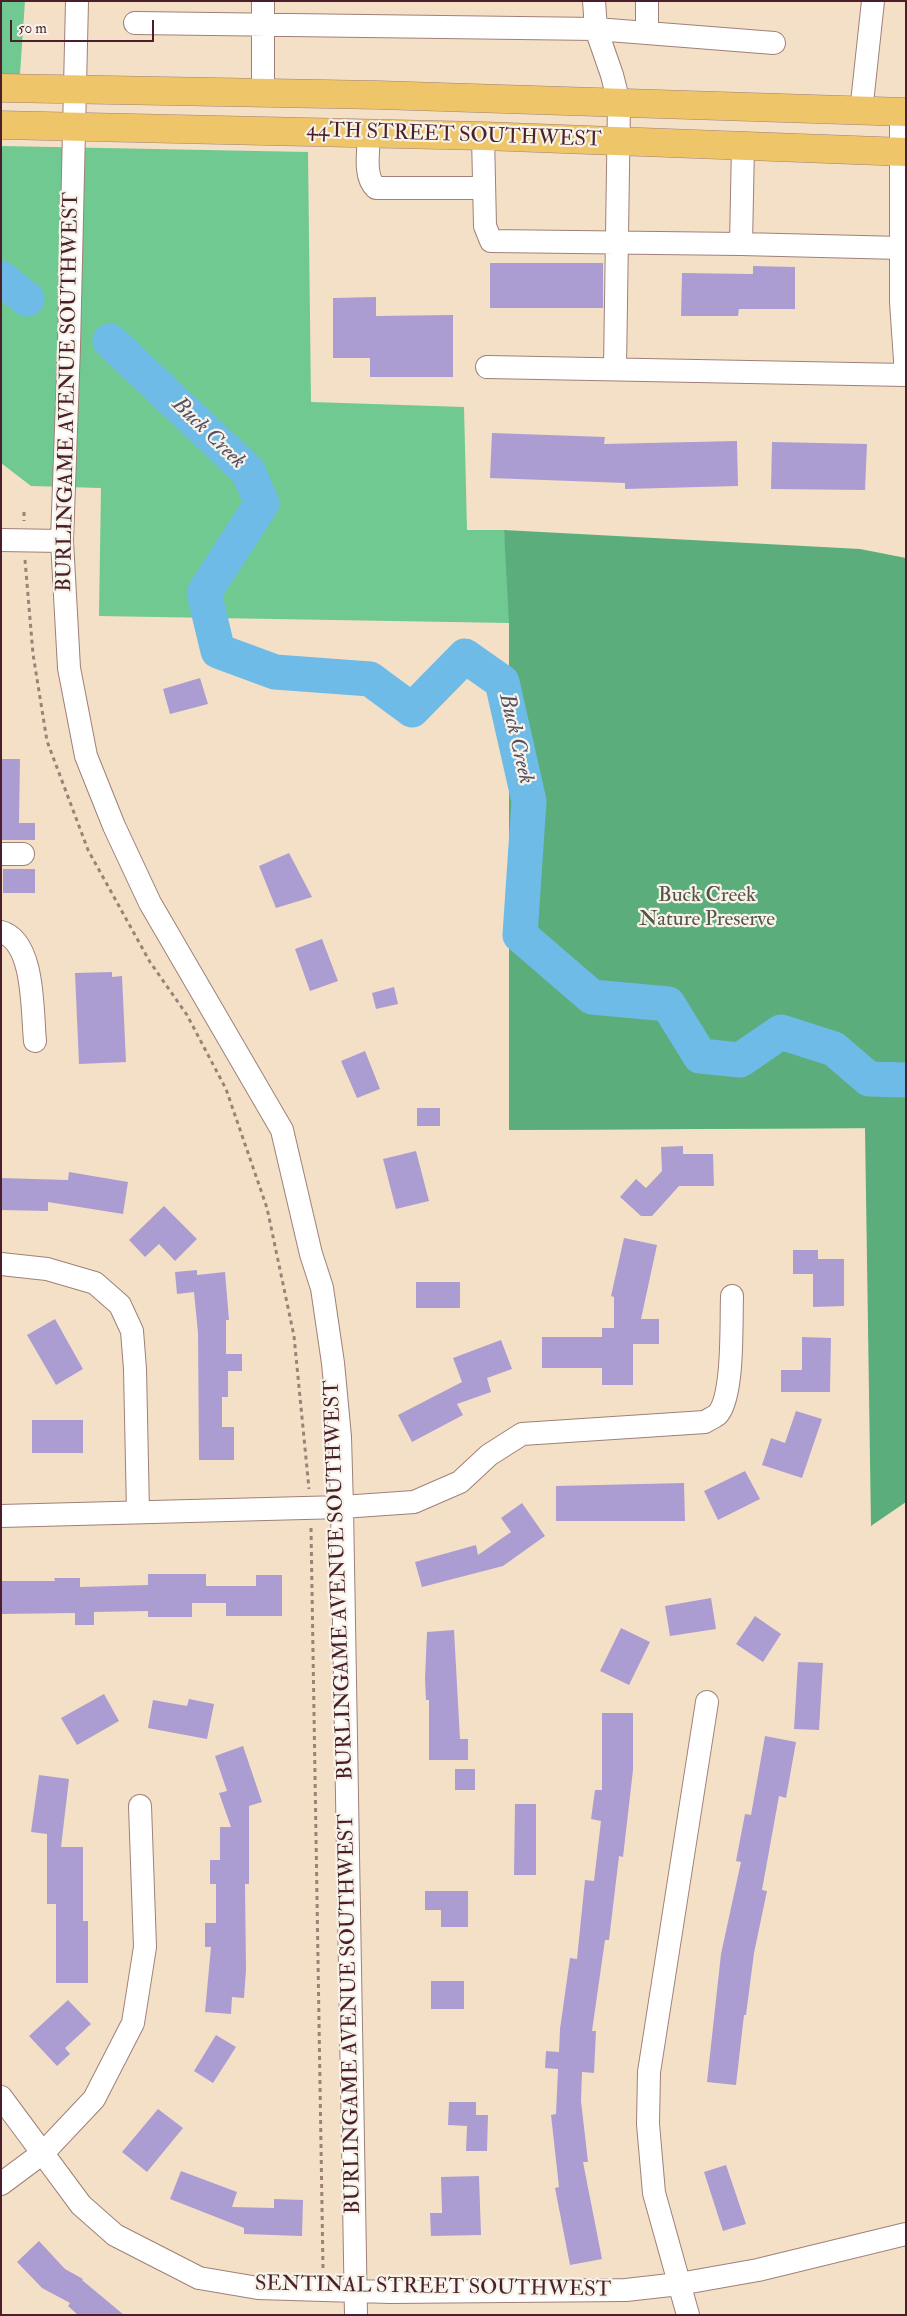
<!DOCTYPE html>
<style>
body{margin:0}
#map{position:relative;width:907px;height:2316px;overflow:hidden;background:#f4e0c6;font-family:"IM FELL Double Pica",serif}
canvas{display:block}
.frame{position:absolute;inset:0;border:2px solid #4a1f2b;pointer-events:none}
.scale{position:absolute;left:10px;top:20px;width:144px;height:22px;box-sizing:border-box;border:2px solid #4a1f2b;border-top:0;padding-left:6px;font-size:15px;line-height:18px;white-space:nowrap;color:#4a1f2b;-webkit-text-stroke:4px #f7f3e8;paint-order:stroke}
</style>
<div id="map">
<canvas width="907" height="2316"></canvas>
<div class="frame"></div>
<div class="scale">50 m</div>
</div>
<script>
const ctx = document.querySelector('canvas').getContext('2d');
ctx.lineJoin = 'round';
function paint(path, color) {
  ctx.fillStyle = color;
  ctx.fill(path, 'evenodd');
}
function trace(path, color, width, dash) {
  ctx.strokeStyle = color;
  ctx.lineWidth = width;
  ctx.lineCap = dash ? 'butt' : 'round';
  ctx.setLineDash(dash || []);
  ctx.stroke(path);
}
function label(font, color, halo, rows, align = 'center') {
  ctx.font = font + ' "IM FELL Double Pica",serif';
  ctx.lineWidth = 4.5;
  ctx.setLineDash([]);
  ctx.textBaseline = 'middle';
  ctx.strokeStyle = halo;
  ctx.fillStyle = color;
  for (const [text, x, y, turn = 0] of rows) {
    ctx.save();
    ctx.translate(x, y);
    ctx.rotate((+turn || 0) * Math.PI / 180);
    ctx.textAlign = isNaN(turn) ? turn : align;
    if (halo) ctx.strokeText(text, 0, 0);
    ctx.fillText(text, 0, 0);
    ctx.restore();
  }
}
paint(new Path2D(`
 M1,1H25L20,74H1Z
 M1,146L308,152L311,402L464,407L467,530H504L507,560L906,1128L509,1130V623L99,616L101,488L31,486L1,463Z`), '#6fc991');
paint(new Path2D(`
 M504,530L860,549L906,558V1502L871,1526L865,1128L509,1130V623Z`), '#5bad7b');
trace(new Path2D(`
 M1,278L27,299
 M110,341L248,471L262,503L204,593L218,651L275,672L370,679L412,710L465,656L502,682L529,801L520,935L592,997L668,1004L700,1056L740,1060L781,1032L834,1049L869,1079L906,1080`), '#6fbbe8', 35);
paint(new Path2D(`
 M490,263H603V308H490Z
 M753,266L795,267V309H739L738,316H681L682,273L753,274Z
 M376,297V316L453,315V377H370V358H333V298Z
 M492,433L605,437L604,444L737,441L738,486L625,489V483L490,478Z
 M772,442L867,444L865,490L771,489Z
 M200,678L208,704L170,714L163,689Z
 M1,759H20L19,823H35V840H2Z
 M289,853L312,897L276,908L259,866Z
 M3,869H35V893H3Z
 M322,939L338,981L310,991L295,949Z
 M112,972V977L122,976L126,1062L79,1064L75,973Z
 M394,987L398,1004L376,1009L372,993Z
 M365,1051L380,1089L357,1098L341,1061Z
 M417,1108H440V1126H417Z
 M683,1146V1154H713L714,1186H679L652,1216H641L620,1197L636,1179L646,1188L662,1171L661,1147Z
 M416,1151L429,1201L396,1209L383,1159Z
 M69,1172L128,1182L123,1214L48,1202V1211L1,1210V1178L68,1180Z
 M164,1206L197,1239L175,1261L159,1244L145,1257L129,1240Z
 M624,1238L657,1245L641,1319H659V1344H633V1385H602V1368H542V1337H602V1328H614V1297L611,1296Z
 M793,1250H818V1259H844V1306L813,1307V1274H793Z
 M197,1270V1275L225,1272L229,1320H226V1354H242V1371H228V1397H222V1427H234V1460H199L198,1333L194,1292L177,1294L175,1272Z
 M416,1282H460V1308H416Z
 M55,1319L83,1369L56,1385L27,1335Z
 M802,1337L831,1338L830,1392H781V1370H802Z
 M501,1340L512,1369L487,1378L491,1392L457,1404L463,1415L412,1442L398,1415L462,1382L453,1358Z
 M796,1411L822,1419L802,1478L762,1465L771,1438L785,1443Z
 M32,1420H83V1453H32Z
 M745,1471L760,1499L718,1520L704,1491Z
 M684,1483L685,1521H556V1486Z
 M522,1503L545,1536L503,1566L422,1587L415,1562L476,1545L478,1555L511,1532L501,1518Z
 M148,1574H206V1586H256V1575H282V1616H226V1603H192V1617H148V1611L94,1612V1625H75V1613L1,1614V1581H55L54,1578H80V1587L148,1585Z
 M711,1598L716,1629L670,1636L665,1606Z
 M755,1616L781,1634L763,1662L736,1644Z
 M621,1628L650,1642L629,1685L600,1671Z
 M454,1630L460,1739H468V1760H429V1700H426L425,1679L427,1632Z
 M798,1662L823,1663L819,1730L794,1729Z
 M104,1694L119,1721L77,1745L61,1718Z
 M189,1699L214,1704L207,1739L148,1728L153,1700L187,1706Z
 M602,1713H633V1770L623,1857L619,1856L609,1940H605L592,2031H596L594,2073L582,2072L581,2101L588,2162H583L602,2259L570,2265L555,2188L559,2187L551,2115L556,2114L558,2069L545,2068L546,2051L559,2052L560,2029L570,1958L577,1959L585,1880L594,1881L601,1821L591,1819L595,1790H602Z
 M765,1736L796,1742L786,1798L779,1796L762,1890L767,1891L754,1953L746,2015H744L736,2085L707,2082L721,1954L741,1862L736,1861L745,1814L751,1815Z
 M243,1746L262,1802L249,1806V1884H245L246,1970L244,1998L232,1997L231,2014L205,2012L211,1947H205V1923H216V1884H210V1860H220V1827H231L219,1793L227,1791L215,1756Z
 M455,1769H475V1790H455Z
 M39,1775L69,1779L61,1847H83V1921H88V1983H56V1904H47V1834L31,1832Z
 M515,1804H536V1875H514Z
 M425,1891H468V1927H441V1910H425Z
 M431,1981H464V2009H431Z
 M68,2000L91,2024L65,2048L70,2054L57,2066L29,2036Z
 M216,2035L236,2047L213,2083L194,2071Z
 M449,2102H476V2115H488L487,2151H466L467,2126L448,2125Z
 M158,2109L183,2128L147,2172L122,2152Z
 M726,2165L746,2224L723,2231L704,2172Z
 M181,2171L237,2192L232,2207L274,2208V2199L303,2200L302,2236L244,2234V2228L170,2199Z
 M479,2176L481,2235L431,2236L430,2213H442L441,2177Z
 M39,2241L65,2269L83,2279L82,2280L124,2315H78L68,2306L70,2303L42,2288L17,2262Z`), '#ab9dd2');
const minor = new Path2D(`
 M77,1L69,346L62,541L69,668L86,756L114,826L150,903L282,1130L311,1254L322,1288L333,1363L340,1437L342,1507L356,2315
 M263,1V94
 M594,1L596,29L774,43
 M647,1V33
 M135,23L596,29L612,75L619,103L615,368
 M861,112L873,1
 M901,112V302L906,375
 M369,133C369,150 363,176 376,188H484
 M483,136L485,226L491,241L741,244L743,146
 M741,244L901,248
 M487,367L906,375
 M1,540L62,541
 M1,854H23
 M1,932C35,941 32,1012 35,1041
 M1,1264L47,1269L95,1283L120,1305L132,1331L135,1369L138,1512
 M1,1516L342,1507L414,1502L460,1482L489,1455L522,1434L705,1422C709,1419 715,1417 718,1414C734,1395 731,1322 732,1296
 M1,2097L81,2205L115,2235L199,2278L258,2288L390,2292L626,2290L679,2284L758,2270L906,2234
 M1,2184L44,2152L94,2099L133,2023L145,1947L140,1806
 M688,2315L654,2193L648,2124L649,2072L707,1702`);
const major = new Path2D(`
 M1,88L379,95L906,112
 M1,125L483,136L906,152`);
trace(minor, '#9f8078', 24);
trace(major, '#9f8078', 29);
trace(new Path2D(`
 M24,512V521
 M25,560L33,654L47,741L88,850L150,962L187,1015L226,1089L267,1208L294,1336L309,1489
 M311,1528L323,2269`), '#9f8078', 3, [4, 4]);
trace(minor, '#fff', 22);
trace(major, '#eec569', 28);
label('21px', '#4a1f2b', '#f7f3e8', [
 ["44TH STREET SOUTHWEST",454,136,2],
 ["BURLINGAME AVENUE SOUTHWEST",69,392,-89],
 ["BURLINGAME AVENUE SOUTHWEST",340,1580,-92],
 ["BURLINGAME AVENUE SOUTHWEST",351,2014,-91],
 ["SENTINAL STREET SOUTHWEST",433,2288,1]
]);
label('21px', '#55524a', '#f7f3e8', [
 ["Buck Creek",707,896],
 ["Nature Preserve",707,920]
]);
label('italic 22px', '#554e64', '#f7f3e8', [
 ["Buck Creek",208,434,44],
 ["Buck Creek",515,739,77]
]);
</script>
